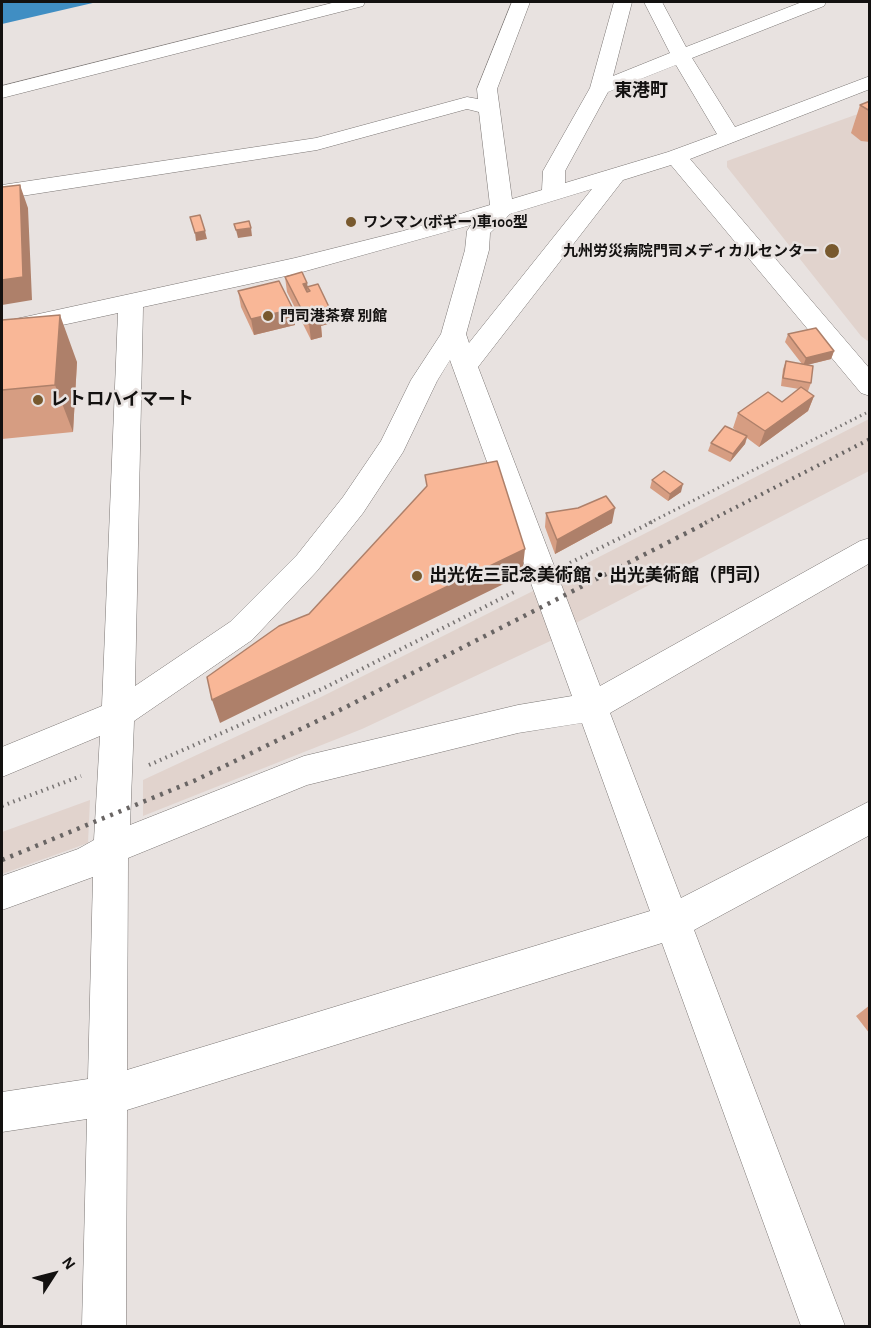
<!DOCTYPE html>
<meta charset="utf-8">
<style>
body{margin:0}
#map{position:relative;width:871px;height:1328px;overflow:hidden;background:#e8e2e0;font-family:"Alegreya Sans",sans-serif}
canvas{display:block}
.frame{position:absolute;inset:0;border:3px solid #131110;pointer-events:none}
.north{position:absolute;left:24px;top:1244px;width:60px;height:60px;-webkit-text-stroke:4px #e8e2e0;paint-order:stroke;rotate:54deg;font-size:16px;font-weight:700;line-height:24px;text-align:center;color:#131110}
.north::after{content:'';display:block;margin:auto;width:21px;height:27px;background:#131110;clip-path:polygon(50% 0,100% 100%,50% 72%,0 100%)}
</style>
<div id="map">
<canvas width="871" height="1328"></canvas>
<div class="frame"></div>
<div class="north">N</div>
</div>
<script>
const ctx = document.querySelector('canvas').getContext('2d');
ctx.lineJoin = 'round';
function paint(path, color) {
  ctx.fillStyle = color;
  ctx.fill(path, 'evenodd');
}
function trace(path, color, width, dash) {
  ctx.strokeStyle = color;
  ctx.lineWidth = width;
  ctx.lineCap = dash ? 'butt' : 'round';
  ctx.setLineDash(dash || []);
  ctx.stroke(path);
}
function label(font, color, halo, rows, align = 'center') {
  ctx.font = font + ' "Alegreya Sans","Noto Sans JP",sans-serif';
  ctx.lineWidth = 5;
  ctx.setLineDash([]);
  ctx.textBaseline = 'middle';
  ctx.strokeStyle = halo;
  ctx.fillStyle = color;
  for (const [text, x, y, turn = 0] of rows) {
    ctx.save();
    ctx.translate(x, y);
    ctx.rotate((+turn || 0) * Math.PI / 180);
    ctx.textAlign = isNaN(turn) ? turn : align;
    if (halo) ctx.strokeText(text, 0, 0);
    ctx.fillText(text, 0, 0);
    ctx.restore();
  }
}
paint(new Path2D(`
 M869,110V342L861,336L727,167V161Z
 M869,419V471L570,626L552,581Z
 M543,586L561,636L362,729L143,816V780L319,698Z
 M90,800L88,843L2,874V832Z`), '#e1d3cd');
paint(new Path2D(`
 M2,2H97L2,24Z`), '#408ec3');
const minor = new Path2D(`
 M336,2H365L363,6L2,98V86Z
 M512,2H530L497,89L512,199L542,190L543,171L590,88L614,2H632L613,76L670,53L644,2H662L686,47L802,2H826L824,6L692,58L735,127L870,76V89L690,159L870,369V396L861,393L671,165L623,180L478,367L600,686L860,541L870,538V563L610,713L681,898L870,801V835L694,930L845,1326H801L662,943L127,1110L126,1326H82L87,1119L2,1132V1092L88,1079L93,877L2,910V876L78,849L94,840L100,736L2,777V747L102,706L118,313L2,338V322L295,258L403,231L490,205L479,112L467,109L317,150L2,199V185L316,138L467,97L478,99L477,89ZM676,65L717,134L668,152L565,183V171L608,92ZM592,189L469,343L466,334L489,250L490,233L510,214ZM471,225L467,231L465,250L441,334L411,380L381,441L343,497L297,555L230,622L135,686L143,307L295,274ZM450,360L572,696L518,705L304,756L130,825L134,721L252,640L317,571L363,513L403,452L437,381ZM582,723L650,911L127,1070L128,858L307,785L518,733Z`);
trace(minor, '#7b7674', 1);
trace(new Path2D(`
 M649,523L866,413`), '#787473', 3, [1.5, 4]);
trace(new Path2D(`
 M570,563L652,522
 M149,765L324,688L516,591
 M2,806L81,776`), '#787473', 4, [1.5, 4.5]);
paint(minor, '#fff');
trace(new Path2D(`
 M705,523L870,439`), '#696564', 4, [2, 5]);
trace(new Path2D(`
 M2,860L196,780L346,707L708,522`), '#696564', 4.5, [3, 6]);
paint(new Path2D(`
 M870,101V142L861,141L851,133L860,105Z
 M285,277L308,287L329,307L331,323L321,326L322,337L311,340L287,292Z
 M238,291L293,309L295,325L254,335L241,307Z
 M2,320L77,362L73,432L2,439Z
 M788,334L834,351L831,359L806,365L811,383L808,391H806L814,396L808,411L759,447L747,438L745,444L730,462L708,451L711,443L738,432L733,428L738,413L782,402L799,389L781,386L783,369L786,361L802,364L785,342Z
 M652,480L681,492L668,501L650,488Z
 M546,513L612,523L555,554L545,527Z
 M870,1005V1034L856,1016Z`), '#d69d82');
paint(new Path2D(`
 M20,185L28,208L32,300L2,305V280Z
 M251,228L252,236L238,238L236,230Z
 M205,231L207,239L196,241L195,233Z
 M307,283L308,288L307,287L309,299L303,284Z
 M329,307L331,323L321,326L322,337L311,340L309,324L315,311Z
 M293,309L295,325L254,335L251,319Z
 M60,315L77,362L73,432L55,385Z
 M834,351L831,359L803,366L806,358Z
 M814,396L808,411L759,447L765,431Z
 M747,436L745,444L730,462L733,454Z
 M683,484L681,492L668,501L670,494Z
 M615,508L612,523L555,554L557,540Z
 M525,549L522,575L220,723L212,700Z`), '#ae806a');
const building = new Path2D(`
 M870,101V111L860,105Z
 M20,185L23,277L2,280V187Z
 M200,215L205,231L195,233L190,217Z
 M249,221L251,228L236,230L234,224Z
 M302,272L307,283L303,284L307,292L310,291L307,287L318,284L329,307L315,311L320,321L309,324L285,277Z
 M279,281L293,309L251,319L238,291Z
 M60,315L55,385L2,390V320Z
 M816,328L834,351L806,358L788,334Z
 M786,361L813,366L811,383L783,378Z
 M801,387L814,396L765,431L738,413L768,392L782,402Z
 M725,426L747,436L733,454L711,443Z
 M497,461L525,549L212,700L207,677L279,626L309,614L427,486L425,475Z
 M664,471L683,484L670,494L652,480Z
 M606,496L615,508L557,540L546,513L578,508Z`);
paint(building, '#f9b797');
trace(building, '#ae806a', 1.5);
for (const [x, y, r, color] of [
 [351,222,6,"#78592e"],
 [832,251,8,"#78592e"],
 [268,316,6,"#78592e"],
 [38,400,6,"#78592e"],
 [417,576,6,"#78592e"]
]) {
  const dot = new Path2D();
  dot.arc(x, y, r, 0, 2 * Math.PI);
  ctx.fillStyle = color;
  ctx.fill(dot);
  trace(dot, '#e8e2e0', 2);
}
label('bold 15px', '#131110', '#e8e2e0', [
 ["ワンマン(ボギー)車100型",363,222],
 ["九州労災病院門司メディカルセンター",818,251,"right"],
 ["門司港茶寮 別館",280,316]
], 'left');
label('bold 18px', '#131110', '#e8e2e0', [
 ["東港町",641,91]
]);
label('bold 18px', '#131110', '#e8e2e0', [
 ["レトロハイマート",50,400],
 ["出光佐三記念美術館・出光美術館（門司）",429,576]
], 'left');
</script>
